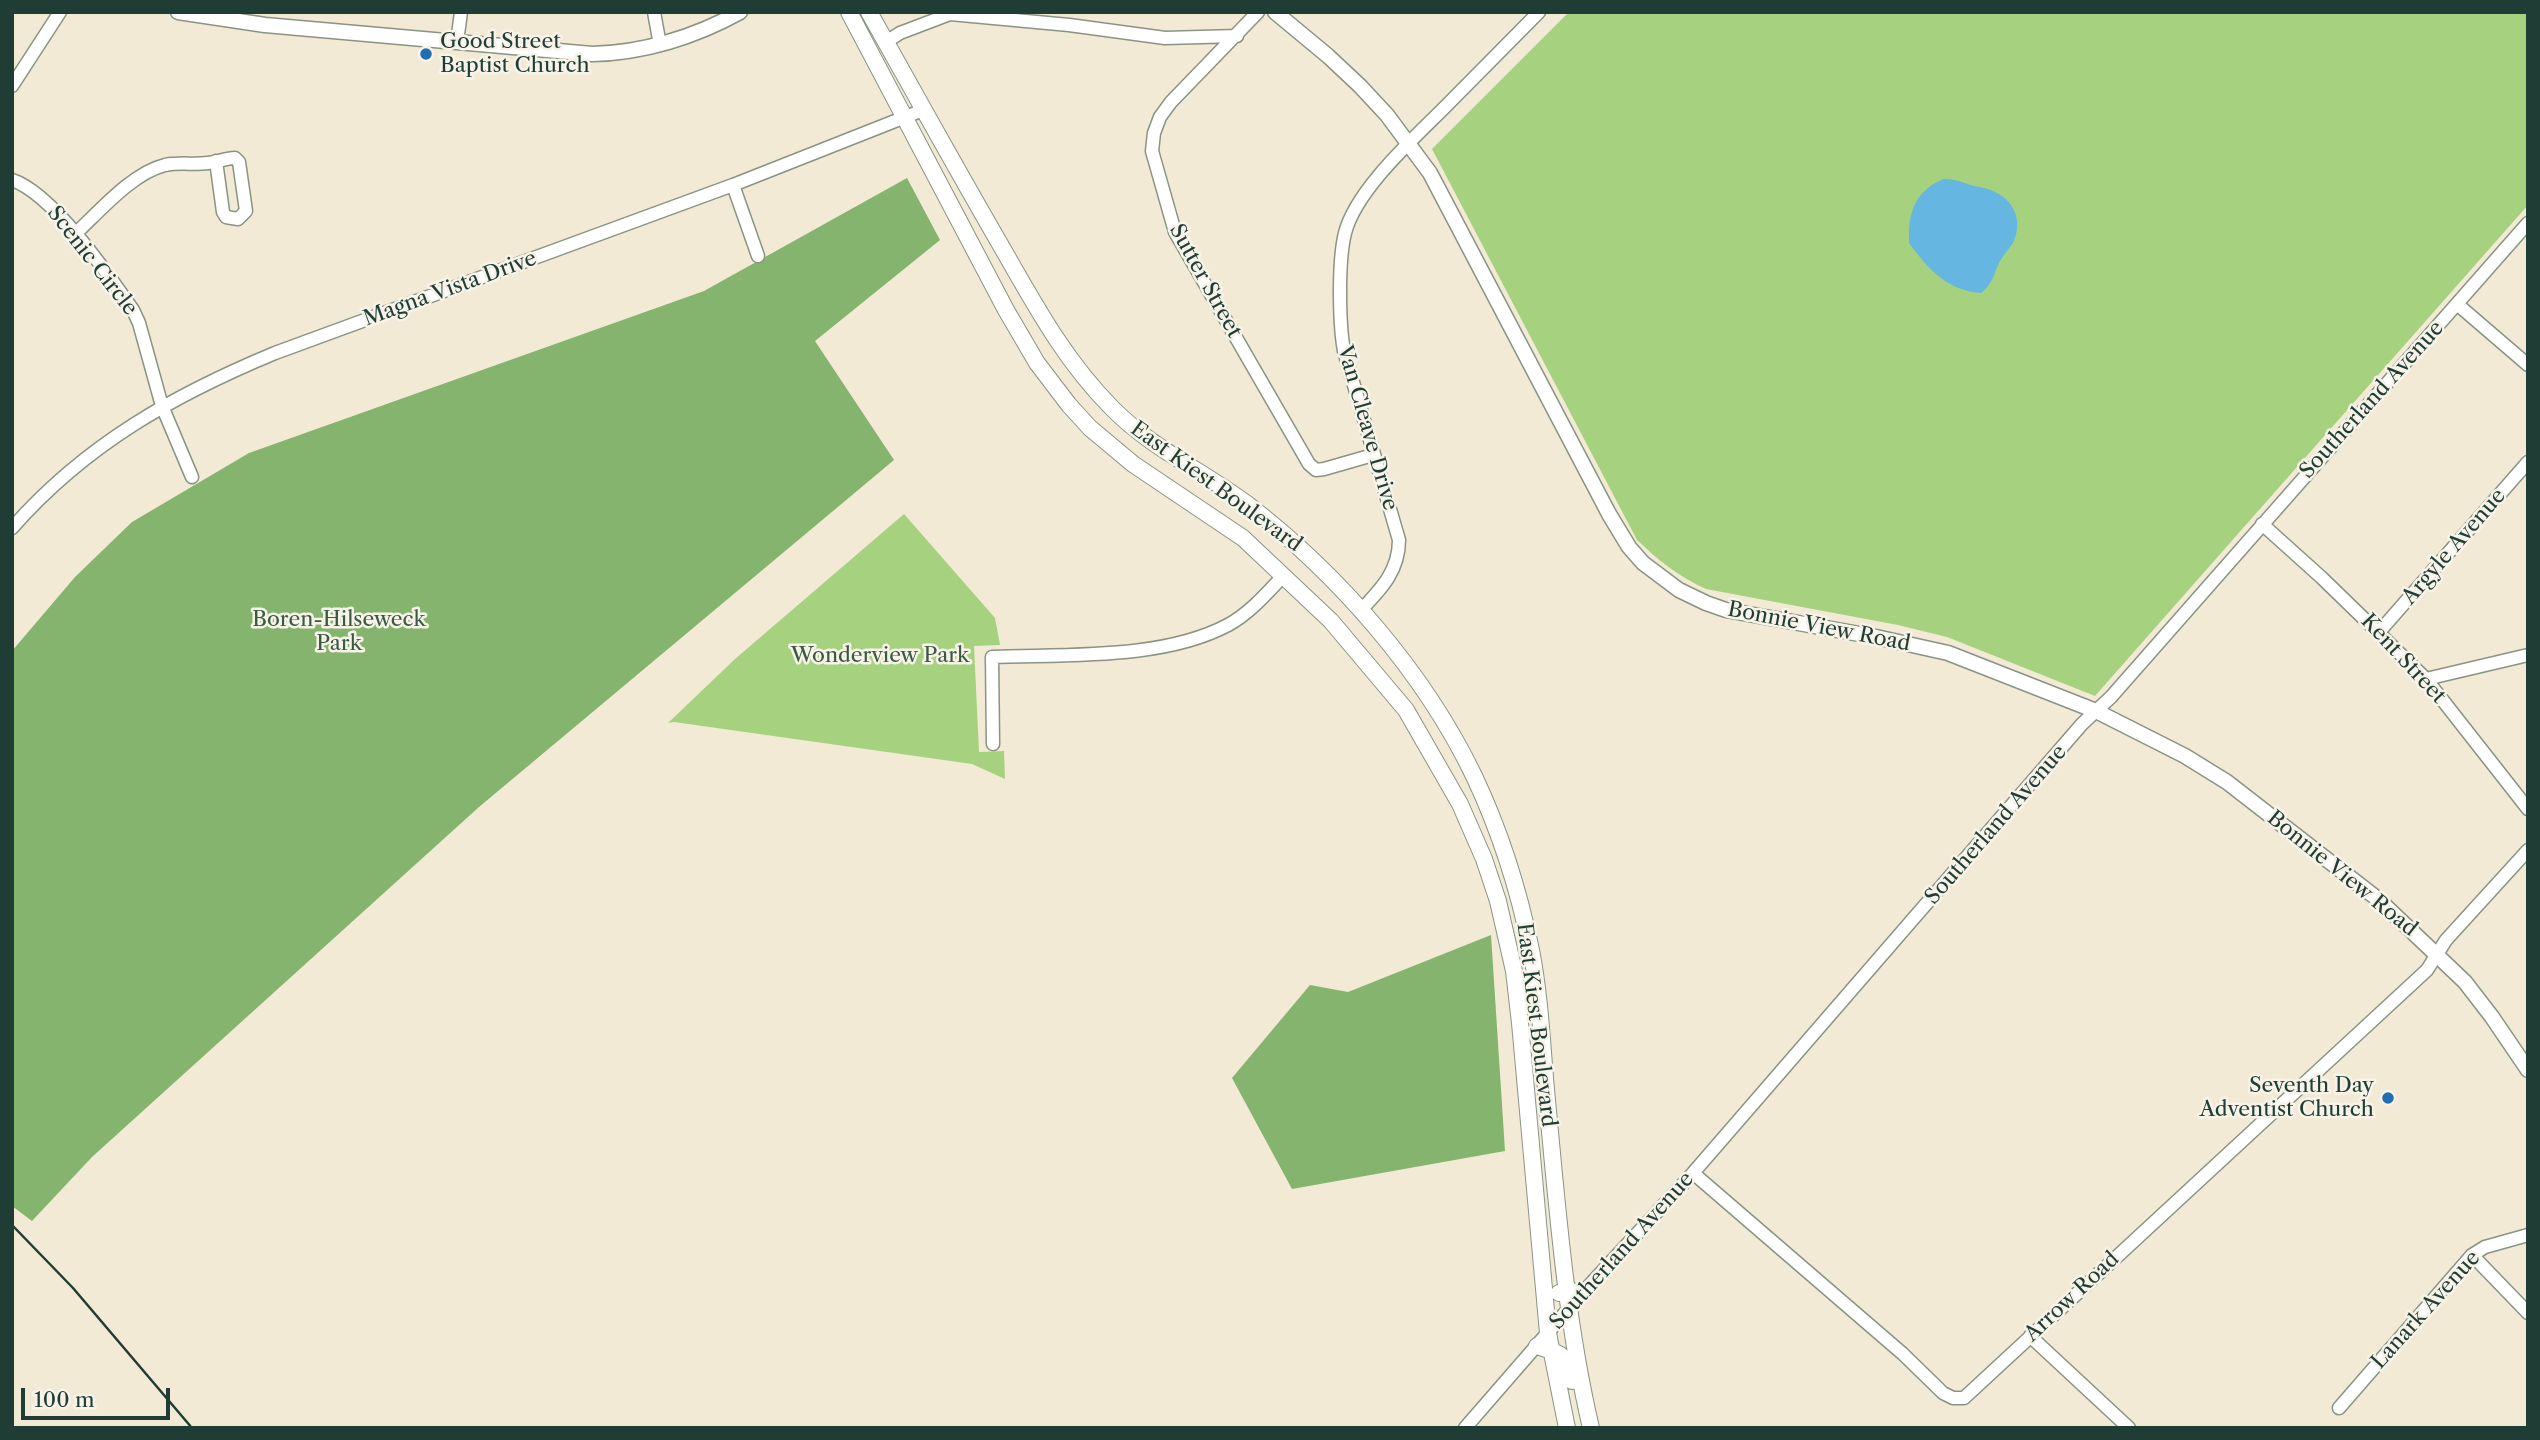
<!DOCTYPE html>
<style>
body{margin:0}
#map{position:relative;width:2540px;height:1440px;overflow:hidden;background:#f2ead4;font-family:"Libre Caslon Text",serif}
canvas{display:block}
.frame{position:absolute;inset:0;border:14px solid #1f3d34;pointer-events:none}
.scale{position:absolute;left:21px;top:1388px;width:149px;height:32px;box-sizing:border-box;border:4px solid #1f3d34;border-top:0;padding-left:9px;font-size:21px;line-height:24px;white-space:nowrap;color:#1f3d34;-webkit-text-stroke:5px #f7f3e8;paint-order:stroke}
</style>
<div id="map">
<canvas width="2540" height="1440"></canvas>
<div class="frame"></div>
<div class="scale">100 m</div>
</div>
<script>
const ctx = document.querySelector('canvas').getContext('2d');
ctx.lineJoin = 'round';
function paint(path, color) {
  ctx.fillStyle = color;
  ctx.fill(path, 'evenodd');
}
function trace(path, color, width, dash) {
  ctx.strokeStyle = color;
  ctx.lineWidth = width;
  ctx.lineCap = dash ? 'butt' : 'round';
  ctx.setLineDash(dash || []);
  ctx.stroke(path);
}
function label(font, color, halo, rows, align = 'center') {
  ctx.font = font + ' "Libre Caslon Text",serif';
  ctx.lineWidth = 5;
  ctx.setLineDash([]);
  ctx.textBaseline = 'middle';
  ctx.strokeStyle = halo;
  ctx.fillStyle = color;
  for (const [text, x, y, turn = 0] of rows) {
    ctx.save();
    ctx.translate(x, y);
    ctx.rotate((+turn || 0) * Math.PI / 180);
    ctx.textAlign = isNaN(turn) ? turn : align;
    if (halo) ctx.strokeText(text, 0, 0);
    ctx.fillText(text, 0, 0);
    ctx.restore();
  }
}
paint(new Path2D(`
 M1569,12H2528V205L2095,696L1947,637L1898,625L1706,589C1679,577 1658,560 1637,540L1432,149Z
 M904,514L995,618L1000,645L974,646L979,752L1004,751L1005,779L972,764L674,722L668,723L735,659Z`), '#a6d27f');
paint(new Path2D(`
 M907,178L940,240L815,341L894,460L479,807L92,1157L32,1221L12,1206V651L75,577L132,522L249,453L704,291Z
 M1491,935L1505,1151L1292,1189L1232,1078L1310,985L1348,992Z`), '#84b46e');
paint(new Path2D(`
 M1943,179C1956,178 1967,185 1980,187C2008,192 2026,215 2013,243C2009,249 2004,254 2000,261C1993,274 1994,283 1981,293C1948,291 1928,269 1909,243C1908,213 1914,192 1943,179Z`), '#65b6e0');
const minor = new Path2D(`
 M654,12L660,45
 M1258,12L1171,102L1160,117L1154,133L1152,151L1175,232L1309,464L1316,470L1324,469L1373,455
 M457,42L461,12
 M886,42L900,33L950,14L1069,25L1165,38L1237,36
 M12,86L60,12
 M12,180C52,193 108,274 133,310L139,323L162,406L192,477
 M733,185L758,256
 M74,235C99,212 132,173 165,165C180,162 193,165 208,163C218,162 226,158 235,158L239,162L246,211L238,219L226,217L223,212L216,161
 M2457,304L2528,365
 M2262,524L2322,578L2426,679L2528,809
 M12,528C86,444 174,395 275,353L733,185L923,110
 M1361,610C1381,589 1399,571 1399,540L1344,351C1339,323 1338,261 1345,233C1356,190 1413,139 1444,108C1476,76 1507,44 1539,12
 M2379,632L2528,462
 M2426,679L2528,655
 M993,744L992,657C1066,654 1162,660 1228,625C1250,613 1267,593 1284,575
 M1693,1173L1903,1354L1943,1393L1953,1398H1964L2427,970L2446,940L2528,850
 M2472,1255L2528,1313
 M2030,1336L2129,1428
 M2339,1408L2472,1255L2485,1247L2528,1235
 M1465,1428L1584,1291L1693,1173L2082,724L2111,697L2528,223`);
const tertiary = new Path2D(`
 M178,12L265,25L592,54C643,53 695,37 740,12
 M1275,12L1328,56L1360,86L1387,115L1430,173L1609,514L1629,547L1643,563L1679,590L1706,603L1726,610L1876,637L1948,653L2096,711L2185,756L2227,782L2379,900L2465,982L2492,1017L2528,1070`);
const secondary = new Path2D(`
 M849,12L1006,310L1037,363L1069,405L1090,428L1133,464L1243,538L1331,621L1406,710L1460,804L1484,859L1498,901L1514,971L1520,1023L1548,1333L1567,1428
 M869,12C914,92 958,172 1004,251C1036,307 1066,362 1112,408C1151,448 1203,471 1247,504C1338,574 1424,672 1474,776C1500,831 1519,891 1531,950C1540,996 1542,1044 1546,1090C1557,1203 1565,1317 1591,1428
 M1559,1293L1584,1291
 M1537,1346C1562,1354 1567,1354 1572,1381`);
trace(minor, '#889484', 15);
trace(tertiary, '#889484', 17);
trace(secondary, '#889484', 18);
trace(minor, '#fff', 12);
trace(tertiary, '#fff', 14);
trace(secondary, '#fff', 16);
trace(new Path2D(`
 M12,1225L73,1288L192,1428`), '#1f3d34', 2.5);
for (const [x, y, r, color] of [
 [426,54,7,"#1f6fb2"],
 [2388,1098,7,"#1f6fb2"]
]) {
  const dot = new Path2D();
  dot.arc(x, y, r, 0, 2 * Math.PI);
  ctx.fillStyle = color;
  ctx.fill(dot);
  trace(dot, '#f7f3e8', 2.5);
}
label('21px', '#1f3d34', '#f7f3e8', [
 ["Good Street",440,42],
 ["Baptist Church",440,66],
 ["Seventh Day",2374,1086,"right"],
 ["Adventist Church",2374,1110,"right"]
], 'left');
label('21px', '#1f3d34', '#f7f3e8', [
 ["Scenic Circle",92,261,52],
 ["Sutter Street",1205,281,61],
 ["Magna Vista Drive",450,289,-20],
 ["Southerland Avenue",2372,400,-48],
 ["Van Cleave Drive",1367,428,74],
 ["East Kiest Boulevard",1216,487,36],
 ["Argyle Avenue",2454,547,-49],
 ["Bonnie View Road",1819,627,11],
 ["Kent Street",2403,659,47],
 ["Southerland Avenue",1996,825,-49],
 ["Bonnie View Road",2342,874,39],
 ["East Kiest Boulevard",1536,1025,83],
 ["Southerland Avenue",1622,1251,-48],
 ["Arrow Road",2072,1297,-43],
 ["Lanark Avenue",2426,1310,-48]
]);
label('21px', '#3a5b43', '#f7f3e8', [
 ["Boren-Hilseweck",339,620],
 ["Park",339,644],
 ["Wonderview Park",880,656]
]);
</script>
